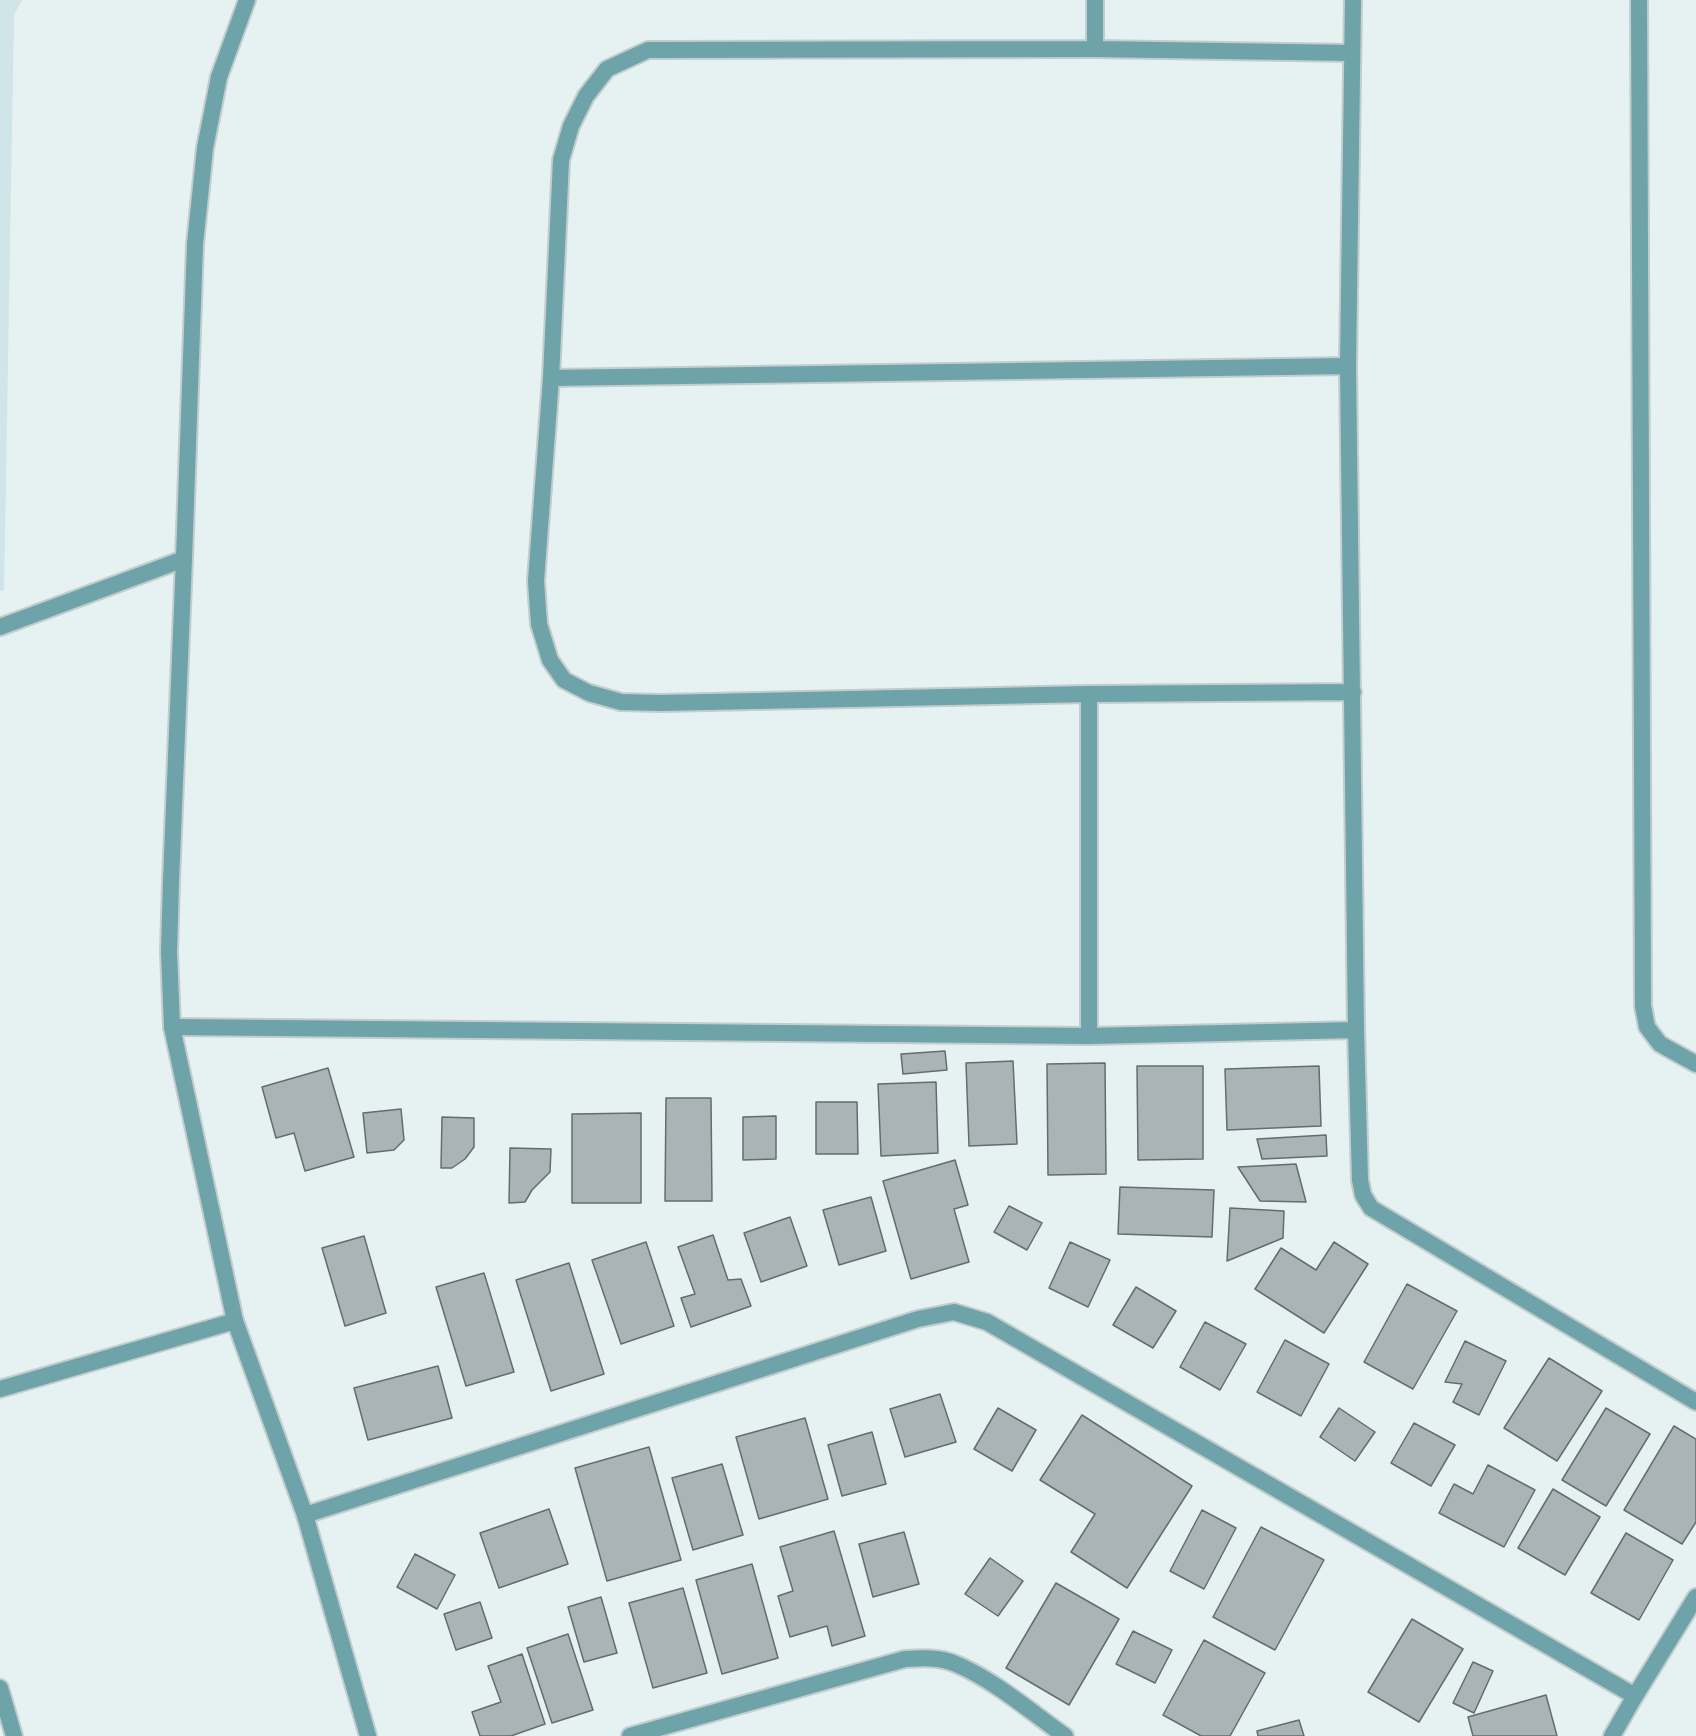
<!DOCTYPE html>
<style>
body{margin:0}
canvas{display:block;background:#e6f1f2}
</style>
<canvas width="1696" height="1736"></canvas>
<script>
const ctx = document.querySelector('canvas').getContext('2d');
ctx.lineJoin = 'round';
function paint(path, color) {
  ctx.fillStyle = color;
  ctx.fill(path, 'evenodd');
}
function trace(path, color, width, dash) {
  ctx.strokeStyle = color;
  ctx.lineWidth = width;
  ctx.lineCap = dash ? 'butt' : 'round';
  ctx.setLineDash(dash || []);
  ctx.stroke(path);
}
paint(new Path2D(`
 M0,0H22L14,15L4,590L0,591Z`), '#d0e5e7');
const building = new Path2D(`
 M945,1051L947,1070L903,1074L901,1054Z
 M1013,1061L1017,1144L969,1146L966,1063Z
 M1105,1063L1106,1174L1048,1175L1047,1064Z
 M1137,1066H1203V1159L1138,1160Z
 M1319,1066L1321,1126L1227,1130L1225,1069Z
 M328,1068L354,1157L305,1171L294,1133L276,1138L262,1087Z
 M936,1082L938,1153L881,1156L878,1084Z
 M666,1098H711L712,1201H665Z
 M816,1102H857L858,1154H816Z
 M401,1109L404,1140L394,1150L367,1153L363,1113Z
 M641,1113V1203H572V1114Z
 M776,1116V1159L743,1160V1117Z
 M442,1117L474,1118V1147L465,1159L452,1168H441Z
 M1326,1135L1327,1156L1262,1159L1257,1139Z
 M510,1148L551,1149L550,1172L532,1190L525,1202L509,1203Z
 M955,1160L968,1205L954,1209L969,1262L911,1279L883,1181Z
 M1296,1164L1306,1202L1260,1201L1238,1167Z
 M1120,1187L1214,1190L1212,1237L1118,1234Z
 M871,1197L886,1251L839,1265L823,1210Z
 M1009,1206L1042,1223L1027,1250L994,1232Z
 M1230,1208L1284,1211L1283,1238L1227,1261Z
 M790,1217L807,1266L761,1282L744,1233Z
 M713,1235L728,1280L741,1279L751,1306L691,1327L681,1298L695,1294L678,1247Z
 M364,1236L386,1313L345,1326L322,1248Z
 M646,1242L674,1326L621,1344L592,1260Z
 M1070,1242L1110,1260L1088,1307L1049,1288Z
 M1334,1242L1368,1264L1324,1333L1255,1289L1281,1248L1316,1270Z
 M569,1263L604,1374L551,1391L516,1280Z
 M484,1273L514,1372L466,1386L436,1287Z
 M1407,1284L1457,1311L1413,1389L1364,1362Z
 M1136,1287L1176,1311L1153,1348L1113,1325Z
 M1205,1322L1246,1344L1220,1390L1180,1367Z
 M1285,1340L1329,1364L1301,1416L1257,1392Z
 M1465,1341L1506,1361L1479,1415L1453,1402L1462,1384L1445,1382Z
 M1549,1358L1602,1391L1557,1461L1504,1428Z
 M438,1366L452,1418L368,1440L354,1388Z
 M940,1394L956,1442L905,1457L890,1409Z
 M998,1408L1036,1430L1012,1471L974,1449Z
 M1339,1408L1375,1432L1355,1461L1320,1437Z
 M1606,1408L1650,1434L1606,1506L1562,1480Z
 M1082,1415L1192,1486L1127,1588L1071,1552L1095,1514L1040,1480Z
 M805,1418L828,1499L759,1519L736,1437Z
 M1414,1423L1455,1445L1431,1486L1391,1463Z
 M1674,1426L1696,1439V1522L1682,1544L1624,1510Z
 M872,1432L886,1484L842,1496L828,1445Z
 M649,1447L681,1560L607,1581L575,1468Z
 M722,1464L743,1535L693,1550L672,1478Z
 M1488,1465L1535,1490L1504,1547L1439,1513L1454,1484L1473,1494Z
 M1553,1489L1600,1517L1565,1575L1518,1548Z
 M549,1509L568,1564L499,1588L480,1533Z
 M1202,1510L1236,1528L1204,1589L1170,1571Z
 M1261,1527L1324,1560L1275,1650L1213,1617Z
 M834,1531L865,1636L832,1646L827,1626L790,1637L778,1596L793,1591L780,1547Z
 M904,1532L919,1584L873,1597L859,1544Z
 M1626,1533L1673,1560L1639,1620L1591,1593Z
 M415,1554L455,1575L437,1609L397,1587Z
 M990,1558L1023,1581L998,1616L965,1594Z
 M752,1564L778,1658L722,1674L696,1580Z
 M1056,1583L1119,1619L1069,1705L1006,1668Z
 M683,1588L707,1673L653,1688L629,1603Z
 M601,1597L617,1653L584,1662L568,1607Z
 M480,1602L492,1638L456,1650L444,1614Z
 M1412,1619L1463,1649L1419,1722L1368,1692Z
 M1133,1631L1172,1650L1155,1683L1116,1664Z
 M568,1634L593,1710L552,1723L527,1648Z
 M1204,1640L1265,1673L1230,1736H1201L1163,1715Z
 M522,1654L545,1724L511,1736H480L472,1712L501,1702L488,1666Z
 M1473,1662L1493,1671L1474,1713L1453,1703Z
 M1546,1695L1557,1736H1473L1468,1717Z
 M1299,1720L1304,1736H1258L1257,1731Z`);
paint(building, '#aab4b6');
trace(building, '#636d6e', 1.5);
const minor = new Path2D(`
 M1353,0L1348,366L1356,1030L1360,1180L1363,1195L1371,1208L1696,1402
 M1639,0L1643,1006L1647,1027L1660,1044L1696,1064
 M1095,49V0
 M1352,53L1095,49L648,50L607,69L586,96L571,126L561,160L551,378L536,581L539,624L550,660L564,680L589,693L621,702L660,703L1089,694L1353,692
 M551,378L1348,366
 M0,627L184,559
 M172,1027L1089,1036L1356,1030
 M1089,1036V694
 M0,1389L235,1321
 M305,1515L918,1319L954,1312L987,1322L1635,1696
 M0,1688L14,1736
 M630,1736L905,1659C922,1658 940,1657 956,1664C994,1680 1031,1712 1065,1736
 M1612,1736L1635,1696L1696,1597`);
const tertiary = new Path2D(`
 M247,0L219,77L205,148L195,244L184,559L171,881L169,952L172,1027L235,1321L305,1515L368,1736`);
trace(minor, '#c3cdce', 20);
trace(tertiary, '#c3cdce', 20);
trace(minor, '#6da3a9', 16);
trace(tertiary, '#6da3a9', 16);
</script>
